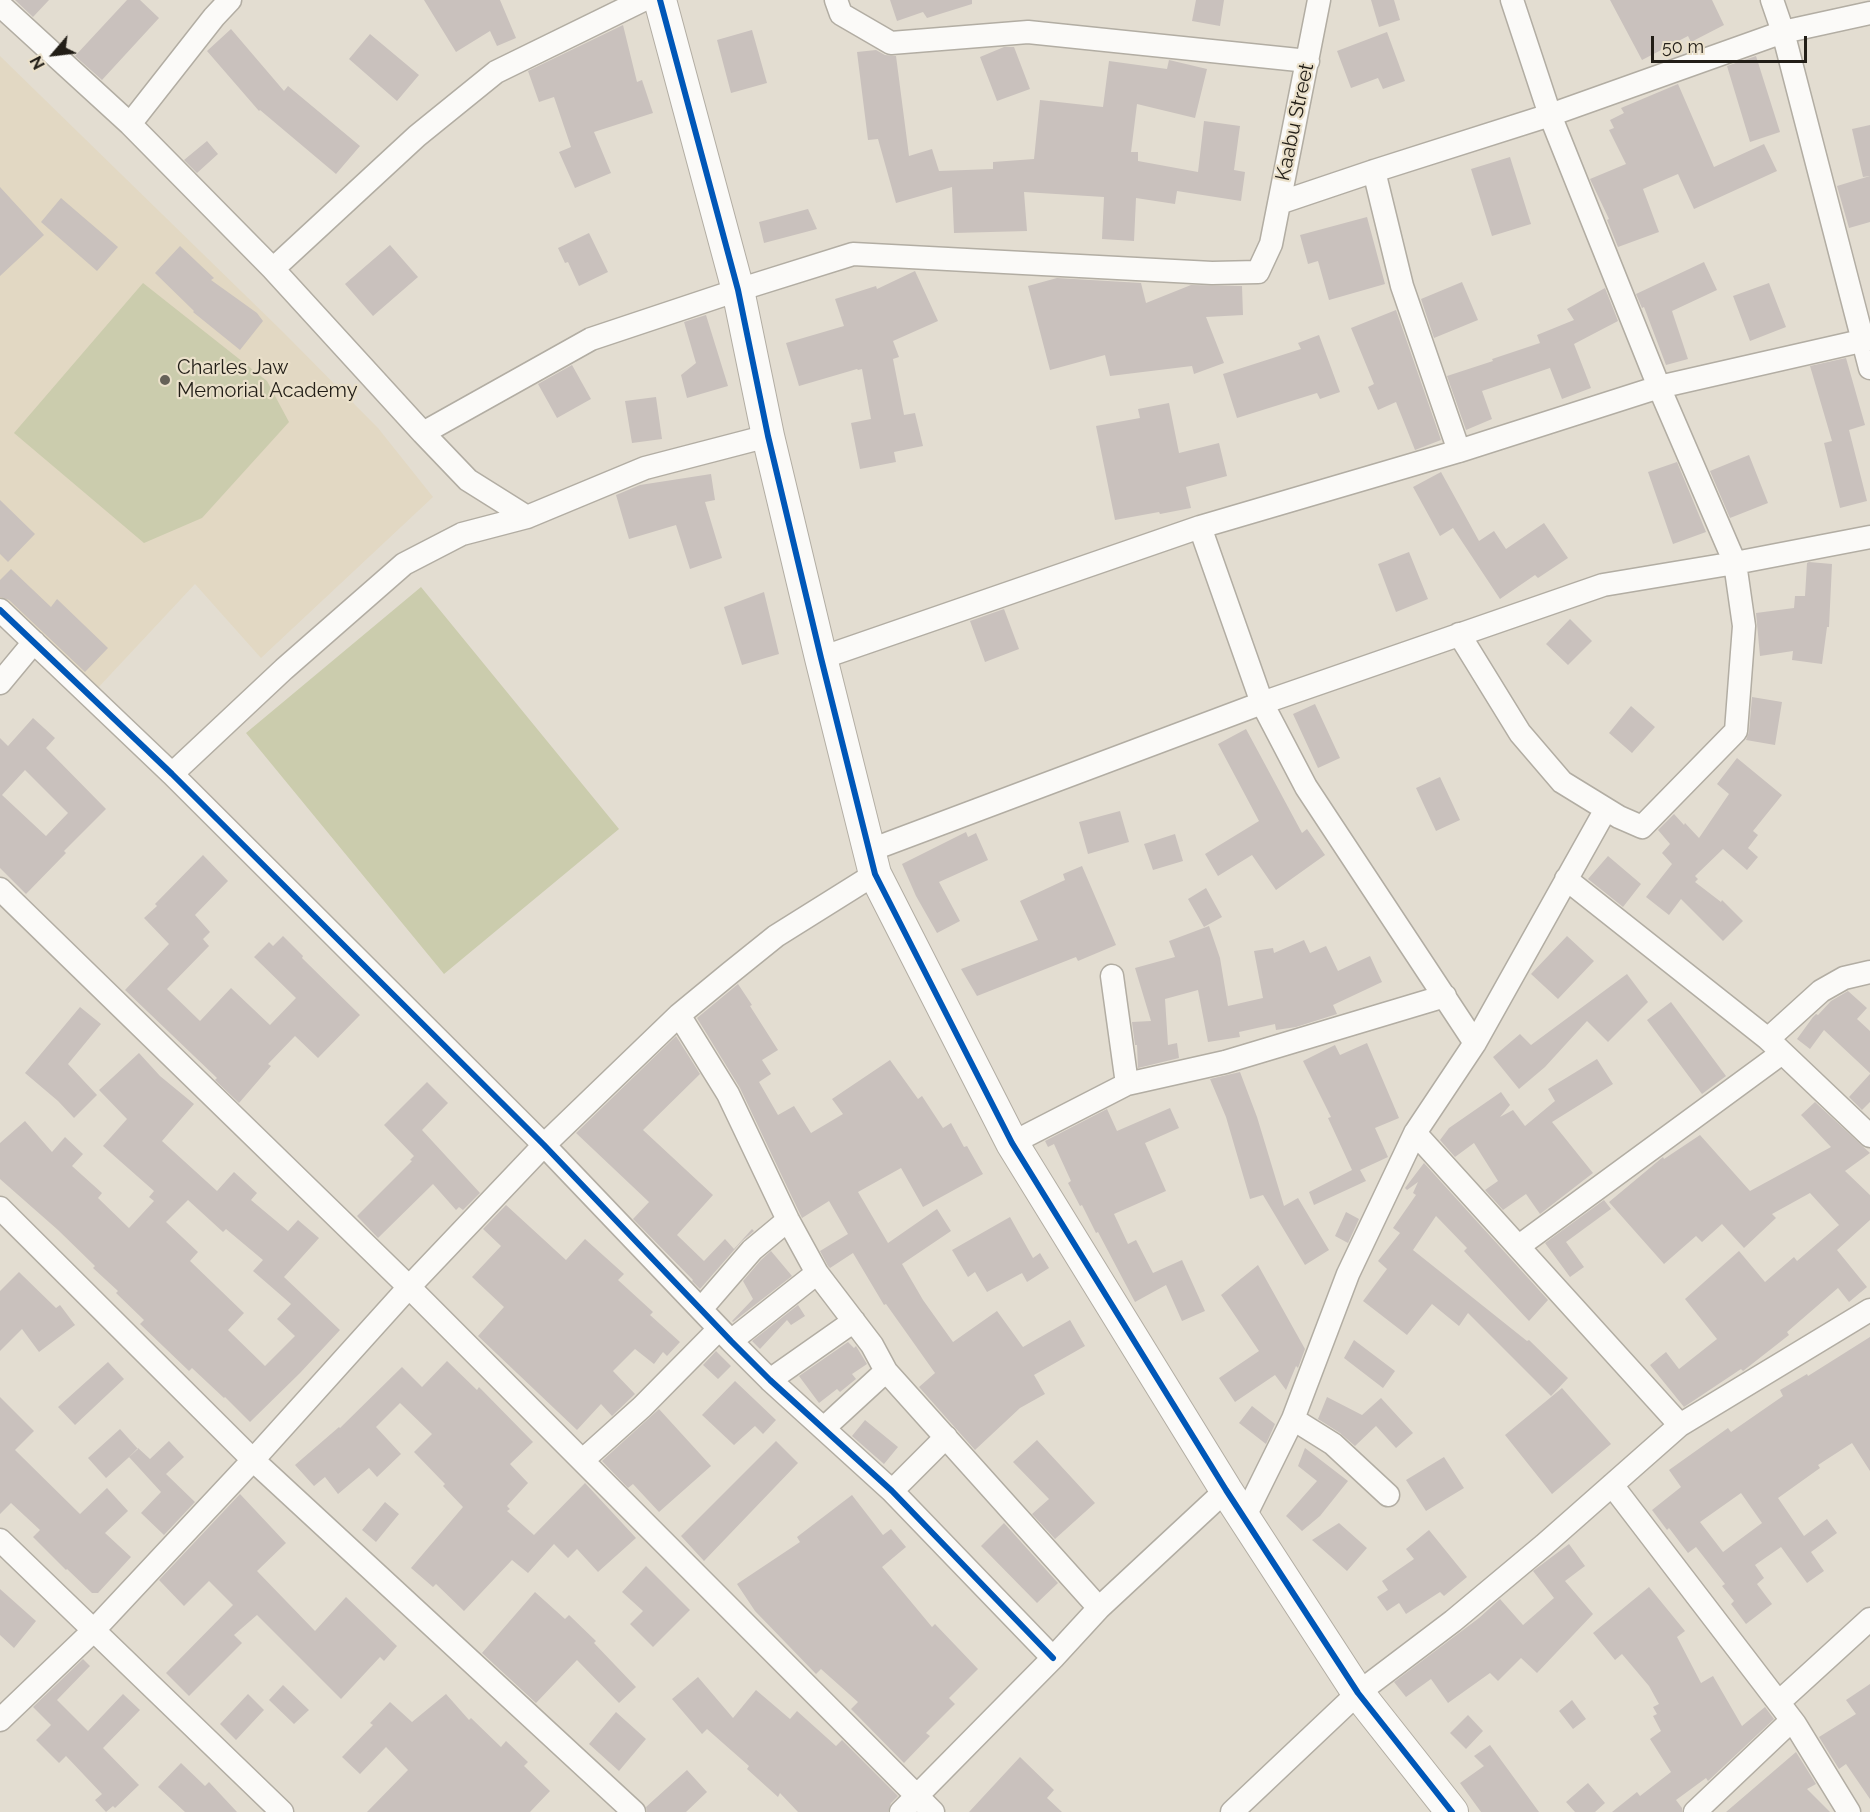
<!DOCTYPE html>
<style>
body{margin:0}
#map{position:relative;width:1870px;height:1812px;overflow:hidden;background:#e3ddd1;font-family:Raleway,sans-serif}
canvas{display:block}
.north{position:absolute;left:24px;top:24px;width:60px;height:60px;-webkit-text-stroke:4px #eae0ca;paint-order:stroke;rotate:242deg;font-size:16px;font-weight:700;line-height:24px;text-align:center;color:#221e17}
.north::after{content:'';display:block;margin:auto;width:21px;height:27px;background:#221e17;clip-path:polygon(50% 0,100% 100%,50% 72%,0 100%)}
.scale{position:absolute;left:1651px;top:36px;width:156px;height:27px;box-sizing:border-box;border:3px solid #221e17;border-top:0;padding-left:8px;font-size:18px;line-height:21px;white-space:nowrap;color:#221e17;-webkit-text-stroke:4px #eae0ca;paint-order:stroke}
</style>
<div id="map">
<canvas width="1870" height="1812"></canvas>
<div class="north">N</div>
<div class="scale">50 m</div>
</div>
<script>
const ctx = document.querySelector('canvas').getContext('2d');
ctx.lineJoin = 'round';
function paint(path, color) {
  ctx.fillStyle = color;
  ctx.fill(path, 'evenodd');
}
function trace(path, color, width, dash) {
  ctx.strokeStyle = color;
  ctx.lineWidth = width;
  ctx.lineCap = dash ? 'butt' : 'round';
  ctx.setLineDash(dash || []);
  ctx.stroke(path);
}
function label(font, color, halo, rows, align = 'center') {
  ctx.font = font + ' Raleway,sans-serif';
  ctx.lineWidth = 4.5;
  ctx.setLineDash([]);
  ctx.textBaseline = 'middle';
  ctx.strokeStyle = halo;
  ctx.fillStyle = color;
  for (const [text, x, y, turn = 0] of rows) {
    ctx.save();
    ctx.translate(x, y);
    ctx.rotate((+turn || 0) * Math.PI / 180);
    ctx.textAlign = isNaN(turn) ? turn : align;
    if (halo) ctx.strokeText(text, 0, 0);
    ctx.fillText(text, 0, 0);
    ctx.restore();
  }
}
paint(new Path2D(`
 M0,56L283,332L378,428L433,497L261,658L195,584L96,690L0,603Z`), '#e2d8c3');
paint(new Path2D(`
 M143,283L267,381L289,422L202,518L144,543L14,433Z
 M421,587L619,829L444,974L246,733Z`), '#cbccad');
paint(new Path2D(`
 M15,0H49L33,17Z
 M127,0H140L159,18L102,80L75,56Z
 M424,0H500L516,38L497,46L490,31L456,52Z
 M890,0H972V4L927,18L923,12L897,21Z
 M1196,0H1224L1220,26L1192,21Z
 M1371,0H1394L1400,20L1379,27Z
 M1610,0H1712L1724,25L1691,42L1688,36L1642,60Z
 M623,25L637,82L642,80L653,113L594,132L611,173L575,188L559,152L571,147L554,97L539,102L528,71Z
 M231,29L284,91L288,86L360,146L336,174L260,110L259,111L207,51Z
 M752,30L767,83L731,93L717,40Z
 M1387,32L1405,81L1383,89L1378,78L1351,88L1337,51Z
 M370,34L419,75L397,101L349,59Z
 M1004,47H1014L1030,89L997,101L980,57Z
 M876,50L885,55L896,56L909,156L932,149L939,171L993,169V162L1034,159L1040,100L1103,107L1109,61L1167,69L1169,60L1207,69L1195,118L1137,104L1131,152H1138V161L1198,172L1204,121L1240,126L1234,170L1245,172L1241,201L1177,191L1175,204L1136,198L1134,241L1102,239L1104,197L1024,192L1027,231L954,233L952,187L896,203L878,139L868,140L857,52Z
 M1756,56L1780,132L1750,142L1727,66Z
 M1678,84L1714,167L1764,144L1777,171L1694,209L1678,174L1643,189L1659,232L1618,247L1607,220L1609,219L1590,179L1626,164L1609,130L1614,128L1610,120L1624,113L1621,108Z
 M1870,125V176L1863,177L1852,129Z
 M207,141L218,154L197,173L184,160Z
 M1510,157L1531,224L1492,236L1471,169Z
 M1870,176V222L1849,228L1837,186Z
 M0,187L44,235L0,276Z
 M61,198L118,247L97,271L41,222Z
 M808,209L817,229L764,243L759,222Z
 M1367,217L1385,284L1329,300L1318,261L1308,264L1300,235Z
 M589,233L608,272L579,286L568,262L565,263L558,248Z
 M390,245L418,277L373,316L345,284Z
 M180,246L214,278L211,280L257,313L263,321L240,350L193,312L194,311L155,273Z
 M1704,262L1717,290L1672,311L1688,359L1666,365L1644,307L1642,308L1636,294Z
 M915,271L938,321L893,341L899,357L893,359L904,415L915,413L923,446L894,452L896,462L860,469L851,423L871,419L862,369L858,370L857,369L799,386L786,343L844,326L835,299L876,286L877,289Z
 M1057,278L1141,283L1146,303L1191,285L1242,286L1243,315L1206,317L1224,363L1194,374L1192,366L1110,376L1105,355L1050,370L1028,286Z
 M1462,282L1478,320L1434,338L1421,299Z
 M1769,283L1786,327L1750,341L1733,296Z
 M1605,288L1618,321L1574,344L1591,388L1562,399L1550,368L1482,391L1492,419L1466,430L1447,376L1493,361L1492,359L1540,343L1537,335L1574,320L1567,309Z
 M1396,310L1441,440L1415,450L1396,402L1378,410L1368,387L1374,384L1351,328Z
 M706,315L728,386L687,398L681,375L696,363L684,322Z
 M1319,335L1340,392L1320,399L1317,393L1237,418L1223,374L1301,349L1298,343Z
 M1846,358L1865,425L1849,430L1867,501L1840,508L1824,443L1832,441L1810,366Z
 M572,365L591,399L557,418L538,384Z
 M656,397L662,439L632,443L625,401Z
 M1169,403L1179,453L1219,443L1227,476L1186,487L1191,508L1160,514L1159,512L1115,520L1096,426L1140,418L1138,409Z
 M1749,455L1768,503L1730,518L1710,471Z
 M1677,462L1706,532L1673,544L1648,472Z
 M1441,472L1479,541L1494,531L1506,549L1544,523L1568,558L1538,578L1535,575L1500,599L1453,528L1440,536L1413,487Z
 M711,474L715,500L705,502L722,558L690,569L676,525L629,539L616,495L640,485Z
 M0,500L35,534L8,562L0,554Z
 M1409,552L1428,599L1396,612L1378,564Z
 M1809,562L1832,564L1829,627H1827L1822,664L1792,660L1793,651L1760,656L1756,613L1794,608L1795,596H1805L1807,563Z
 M11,569L51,607L57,599L108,648L85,672L9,600L0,597V580Z
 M764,592L779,654L742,665L724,607Z
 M1004,609L1019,649L985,662L970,621Z
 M1570,619L1592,641L1568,665L1546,644Z
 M1752,697L1782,702L1775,745L1746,740L1749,732Z
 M1315,704L1340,758L1318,768L1293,714Z
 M1631,706L1655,727L1632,753L1609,733Z
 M33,718L55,738L46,748L106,809L64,851L66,853L26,894L0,868V738L8,746ZM25,770L68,813L46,836L2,795Z
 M1246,729L1302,833L1307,829L1325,855L1276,890L1252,855L1218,876L1205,854L1259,821L1218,744Z
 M1737,758L1782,795L1753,831L1758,835L1748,848L1758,857L1747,870L1723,849L1695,876L1698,879L1695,882L1721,902L1722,900L1743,921L1723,941L1681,899L1669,915L1646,897L1672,864L1662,853L1670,844L1658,830L1674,814L1684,825L1685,823L1699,838L1729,794L1717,784Z
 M1440,777L1460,820L1436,831L1416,788Z
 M1120,811L1129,842L1088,854L1079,822Z
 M966,832L968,837L976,833L988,860L939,882L960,921L937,933L916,896L902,864Z
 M1175,834L1183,861L1153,870L1144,844Z
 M203,855L228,881L195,915L210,932L203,939L209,946L167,989L200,1021L231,988L270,1025L296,998L254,957L269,942L273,946L283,936L303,956L302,958L360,1015L318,1058L295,1036L268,1064L271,1066L239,1103L215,1080L217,1078L125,990L169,944L144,918L157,906L155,904Z
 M1608,856L1641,884L1623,907L1588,879Z
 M1082,866L1116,945L1078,961L1076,957L977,996L961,969L1038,940L1020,901L1065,880L1063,874Z
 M1206,888L1222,917L1204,927L1188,899Z
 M1209,926L1220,958L1228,1006L1263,998L1254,951L1273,948L1274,953L1304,940L1310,953L1326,946L1338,971L1370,956L1382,982L1333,1005L1337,1014L1296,1027L1276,1030L1275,1024L1239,1032L1240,1037L1208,1042L1198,990L1165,999L1168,1045L1177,1043L1179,1058L1138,1068L1137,1045H1135L1132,1022L1151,1021L1135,968L1175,957L1169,941Z
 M1567,936L1594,961L1558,999L1531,974Z
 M1627,974L1648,1002L1608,1042L1587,1021L1545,1067L1519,1089L1493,1057L1520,1034L1531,1045Z
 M738,984L752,1005L750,1006L778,1050L762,1060L771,1074L759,1082L778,1115L794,1106L811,1133L843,1114L832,1099L890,1060L918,1099L922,1096L943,1128L951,1123L964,1147L967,1146L983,1174L923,1207L901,1168L858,1192L888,1243L937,1209L951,1231L902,1264L923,1300L953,1342L997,1311L1023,1347L1070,1320L1085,1346L1034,1375L1045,1394L1020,1408L975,1450L919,1387L935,1373L886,1304L884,1305L853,1253L830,1268L828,1266L820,1251L848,1234L829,1201L802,1218L740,1088L697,1018Z
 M1848,991L1867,1008L1857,1019L1870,1031V1073L1824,1030L1810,1049L1797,1039L1813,1017L1816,1014L1818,1015L1831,1001Z
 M1671,1002L1726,1076L1702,1094L1647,1020Z
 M80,1007L101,1024L68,1064L97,1095L74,1118L58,1101L25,1073Z
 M676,1036L700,1074L643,1130L713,1195L677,1235L704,1261L725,1239L734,1249L752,1229L754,1231L742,1241L700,1289L692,1281L693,1280L633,1219L649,1202L576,1133Z
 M1367,1043L1399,1118L1375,1128L1388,1157L1360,1170L1366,1181L1314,1205L1309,1192L1352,1170L1328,1118L1331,1117L1303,1061L1335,1045L1340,1055Z
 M139,1053L160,1076L194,1104L162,1141L217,1191L234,1172L257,1193L251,1200L288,1231L298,1220L319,1238L284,1277L340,1330L300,1373L250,1422L225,1397L224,1398L192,1368L189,1371L140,1324L144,1320L116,1293L118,1291L93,1268L95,1266L58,1230L0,1179V1143L25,1121L52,1152L65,1137L83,1154L72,1166L102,1193L98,1198L129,1228L154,1201L149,1197L154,1191L103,1146L127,1119L99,1090ZM188,1200L223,1232L226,1229L263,1260L253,1271L291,1304L277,1319L295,1336L265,1366L228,1330L244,1313L190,1261L198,1252L166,1222Z
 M1597,1059L1613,1084L1552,1122L1593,1173L1540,1214L1526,1194L1503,1210L1485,1190L1498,1181L1474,1143L1455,1157L1440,1140L1449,1128L1501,1092L1510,1105L1500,1117L1513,1110L1525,1126L1555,1101L1548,1089Z
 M1240,1072L1257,1117L1284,1206L1298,1198L1329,1250L1305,1265L1263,1195L1250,1199L1226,1117L1210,1079Z
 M1870,1074V1102L1862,1110L1849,1097Z
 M427,1082L448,1103L422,1130L480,1193L463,1210L459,1207L456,1210L433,1184L378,1238L357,1216L412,1161L410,1160L414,1156L384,1125Z
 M1815,1102L1870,1153L1845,1171L1870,1195V1220L1837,1250L1867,1287L1849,1302L1838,1288L1787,1332L1789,1335L1743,1371L1741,1369L1684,1407L1650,1365L1666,1352L1679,1369L1717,1339L1685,1299L1739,1251L1765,1282L1794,1257L1797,1261L1839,1225L1810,1193L1772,1214L1776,1218L1744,1248L1722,1224L1702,1242L1696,1236L1664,1264L1609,1202L1663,1157L1664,1159L1700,1135L1750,1191L1831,1147L1801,1115Z
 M1170,1108L1179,1128L1145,1143L1166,1191L1114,1214L1128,1244L1136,1240L1153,1273L1182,1260L1205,1311L1182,1321L1166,1285L1135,1302L1098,1232L1096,1233L1082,1205L1080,1206L1068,1183L1071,1181L1054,1144L1048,1147L1045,1141L1107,1109L1117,1131Z
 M1424,1163L1548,1300L1529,1321L1464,1251L1467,1248L1436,1216L1413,1250L1527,1341L1529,1340L1568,1378L1551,1396L1468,1313L1459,1326L1432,1304L1407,1335L1363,1301L1387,1269L1378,1261L1400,1233L1393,1228L1416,1195L1413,1193L1418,1182L1407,1190L1405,1188Z
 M1604,1200L1611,1209L1566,1242L1584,1267L1570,1277L1545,1243Z
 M506,1205L566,1260L585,1239L624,1274L618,1280L653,1312L650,1315L680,1342L667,1356L663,1352L654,1364L635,1349L613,1371L635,1394L612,1416L601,1404L577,1430L478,1336L504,1307L472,1277L501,1246L483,1229Z
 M1346,1212L1359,1219L1348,1243L1335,1236Z
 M1010,1217L1033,1258L1040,1253L1049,1268L1027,1282L1022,1273L987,1292L975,1272L968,1277L952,1250Z
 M771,1251L792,1276L733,1322L732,1321L753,1299L743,1281L761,1260Z
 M1258,1265L1305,1349L1298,1368L1296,1366L1286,1390L1275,1375L1235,1402L1219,1378L1259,1351L1221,1295Z
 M19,1272L56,1308L60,1305L75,1325L39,1352L22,1329L0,1351V1291Z
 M798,1305L805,1316L791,1325L787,1320L760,1349L752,1341Z
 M1870,1337V1471L1852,1443L1818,1465L1820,1468L1778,1498L1804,1536L1827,1519L1837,1533L1811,1552L1824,1571L1807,1583L1781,1547L1755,1565L1764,1578L1757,1584L1772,1604L1746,1624L1731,1604L1734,1601L1722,1586L1725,1584L1696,1547L1688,1553L1669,1528L1667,1530L1652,1510L1681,1487L1669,1470L1728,1428L1731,1432L1783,1396L1780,1390L1807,1374L1808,1376ZM1741,1493L1762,1523L1723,1552L1700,1522Z
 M1354,1340L1395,1371L1383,1388L1344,1358Z
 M848,1342L854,1348L856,1346L867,1364L852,1374L856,1379L840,1392L837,1389L819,1403L799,1376Z
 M716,1351L731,1366L718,1379L703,1365Z
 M447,1361L477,1390L479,1387L533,1442L510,1464L528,1483L507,1506L510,1509L507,1511L534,1535L585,1483L636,1538L598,1572L577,1549L568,1558L554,1544L528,1573L512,1560L464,1611L436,1584L433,1587L411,1568L463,1507L443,1486L445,1484L414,1452L432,1434L400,1403L376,1427L401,1454L377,1477L369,1468L338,1494L325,1477L314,1486L295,1465L339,1427L340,1428L402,1367L422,1387Z
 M108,1362L124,1379L75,1425L58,1407Z
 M735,1381L776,1420L763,1434L755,1426L734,1445L702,1415Z
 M1562,1388L1611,1444L1552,1494L1505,1435Z
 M0,1397L34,1431L15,1450L80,1514L107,1488L128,1511L105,1533L131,1557L98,1593H92L67,1569L66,1570L33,1537L40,1530L11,1503L0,1514Z
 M1327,1397L1362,1415L1381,1398L1413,1433L1396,1448L1376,1426L1355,1446L1340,1433L1318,1419Z
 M1252,1406L1275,1424L1266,1444L1239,1423Z
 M659,1409L711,1466L659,1512L633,1484L628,1488L602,1461Z
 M865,1420L898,1447L884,1464L852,1436Z
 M120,1429L138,1449L106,1478L88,1458Z
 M1037,1440L1095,1503L1055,1539L1032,1514L1049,1499L1013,1462Z
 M169,1441L184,1457L166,1474L195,1502L164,1535L141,1513L161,1492L129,1457L138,1448L150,1459Z
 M776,1441L798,1463L704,1561L681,1536Z
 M1305,1448L1348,1481L1320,1516L1302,1531L1286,1516L1317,1481L1298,1466Z
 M1444,1457L1464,1488L1426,1511L1406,1480Z
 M240,1494L286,1543L257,1571L315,1631L346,1597L397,1646L384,1661L380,1657L341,1699L257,1615L234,1635L242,1643L189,1696L166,1673L233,1605L209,1581L184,1606L159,1580Z
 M852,1495L883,1535L891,1529L906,1547L882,1567L932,1627L935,1624L978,1669L949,1698L955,1704L926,1733L930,1736L904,1763L851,1709L858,1702L821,1669L816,1674L755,1611L737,1584L800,1542L797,1537Z
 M385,1502L399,1514L376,1542L362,1530Z
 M1004,1523L1058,1583L1037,1603L981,1546Z
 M1339,1523L1367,1548L1347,1571L1312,1540Z
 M1429,1530L1467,1577L1444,1596L1440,1592L1406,1614L1399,1603L1387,1611L1377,1597L1388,1590L1382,1581L1414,1559L1406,1549Z
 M1569,1544L1585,1566L1565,1581L1593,1614L1537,1673L1521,1658L1498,1681L1490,1673L1448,1703L1431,1679L1406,1697L1394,1682L1479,1618L1500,1599L1523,1625L1554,1598L1533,1571Z
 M646,1566L690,1610L653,1647L630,1624L643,1611L622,1592Z
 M1649,1587L1685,1631L1677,1637L1701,1683L1713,1676L1742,1726L1765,1707L1774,1719L1708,1781L1706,1778L1676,1800L1682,1808V1812H1612L1637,1792L1640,1796L1671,1772L1650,1739L1661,1731L1653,1716L1657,1714L1653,1707L1659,1704L1649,1686L1622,1654L1615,1660L1593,1633Z
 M0,1589L36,1621L14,1648L0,1635Z
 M535,1592L565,1619L569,1615L596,1641L594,1643L636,1687L619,1703L577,1660L536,1703L482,1653Z
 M83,1659L90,1666L57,1700L88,1731L123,1694L140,1710L103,1748L139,1785L115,1808L113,1806L106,1812L95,1800L102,1794L66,1756L59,1763L36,1740L51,1725L33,1707Z
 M698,1677L733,1718L756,1690L790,1719L797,1711L836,1746L842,1740L898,1796L891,1803L888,1812H798L780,1793L778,1797L747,1769L749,1766L707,1729L702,1734L672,1699Z
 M1870,1684V1799L1846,1764L1839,1769L1819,1737L1856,1714L1846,1700Z
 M283,1685L309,1710L294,1724L269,1700Z
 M248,1694L264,1710L236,1740L220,1724Z
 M446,1694L469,1720L471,1718L501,1747L506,1741L528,1762L524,1766L550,1791L530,1812H367L408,1770L386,1747L360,1774L342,1757L373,1725L370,1723L390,1702L412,1722Z
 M1572,1700L1586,1719L1573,1729L1559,1711Z
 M616,1712L646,1739L619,1771L589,1744Z
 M1468,1715L1483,1731L1466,1749L1450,1733Z
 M1490,1745L1539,1812H1481L1460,1783L1484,1766L1474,1756Z
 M1796,1752L1816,1784L1807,1789L1830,1812H1726Z
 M1020,1757L1054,1790L1047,1798L1062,1812H969Z
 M181,1763L205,1786L209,1782L237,1812H185L158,1787Z
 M687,1770L707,1792L686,1812H647L646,1807Z
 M1588,1783L1605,1803L1595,1812H1575L1566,1802Z`), '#c9c1bd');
const street = new Path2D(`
 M836,0L841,14L891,43L1028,32L1308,61
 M1772,0L1783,32L1870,368
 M0,5L130,124L273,269L423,433L468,480L527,517
 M130,124L214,17L230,0
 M1374,171L1402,286L1459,451
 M1279,203L1374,171L1550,115L1783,32L1870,13
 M273,269L417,136L496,72L643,0
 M423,433L591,339L738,290L853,254L1212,273L1258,272L1271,244L1319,0
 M1200,527L1262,703L1306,787L1475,1043
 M0,610L172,774L544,1145L731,1341L770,1380L892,1491L1053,1658
 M1459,634L1520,733L1562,782L1619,817L1642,827L1736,731L1744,626L1735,563L1659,387L1550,115L1512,0
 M821,658L1200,527L1459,451L1659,387L1870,339
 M0,683L34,642
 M172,774L284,669L404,564L462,534L527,517L645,468L768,436
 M868,851L1262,703L1603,585L1735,563L1870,537
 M1566,879L1768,1039L1870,1136
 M0,889L409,1287L933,1812
 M1112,976L1127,1084
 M679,1015L728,1094L788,1220L817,1273L872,1345L886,1371L1099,1608
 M1768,1039L1821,991L1844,978L1870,972
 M1415,1133L1680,1425
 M1012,1143L1127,1084L1225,1062L1445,996
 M0,1208L253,1460L634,1812
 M1519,1246L1782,1053
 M701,1309L752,1250L788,1220
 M731,1341L817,1273
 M770,1380L854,1321
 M1293,1419L1333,1444L1388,1495
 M824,1428L886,1371
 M583,1460L642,1407L719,1329
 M1612,1485L1795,1724L1849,1812
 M892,1491L946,1437
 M1244,1518L1293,1419L1348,1274L1415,1133L1475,1043L1606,809
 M0,1540L282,1812
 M1779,1702L1870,1619
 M0,1720L93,1631L253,1460L409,1287L544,1145L679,1015L730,973L776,936L875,874
 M901,1812L1053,1658L1099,1608L1226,1490
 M1232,1812L1358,1693L1453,1621L1544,1545L1680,1425L1870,1310
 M1695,1812L1792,1720`);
const secondary = new Path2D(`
 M660,0L738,290L768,436L821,658L875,874L1012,1143L1226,1490L1358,1693L1452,1812`);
trace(street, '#b2ada3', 25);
trace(secondary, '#b2ada3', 34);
trace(street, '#fbfaf8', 22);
trace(secondary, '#fbfaf8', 32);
trace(new Path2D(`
 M660,0L738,290L768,436L821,658L875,874L1012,1143L1226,1490L1358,1693L1452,1812
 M0,610L172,774L544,1145L731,1341L770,1380L892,1491L1053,1658`), '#0057b8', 6);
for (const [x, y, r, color] of [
 [165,380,6,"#666158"]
]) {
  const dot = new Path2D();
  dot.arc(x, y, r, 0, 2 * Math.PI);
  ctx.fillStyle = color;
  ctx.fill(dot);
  trace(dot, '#eae0ca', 2);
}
label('20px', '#221e17', '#eae0ca', [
 ["Kaabu Street",1295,122,-78]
]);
label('20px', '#221e17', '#eae0ca', [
 ["Charles Jaw",177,368],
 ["Memorial Academy",177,391]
], 'left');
</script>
